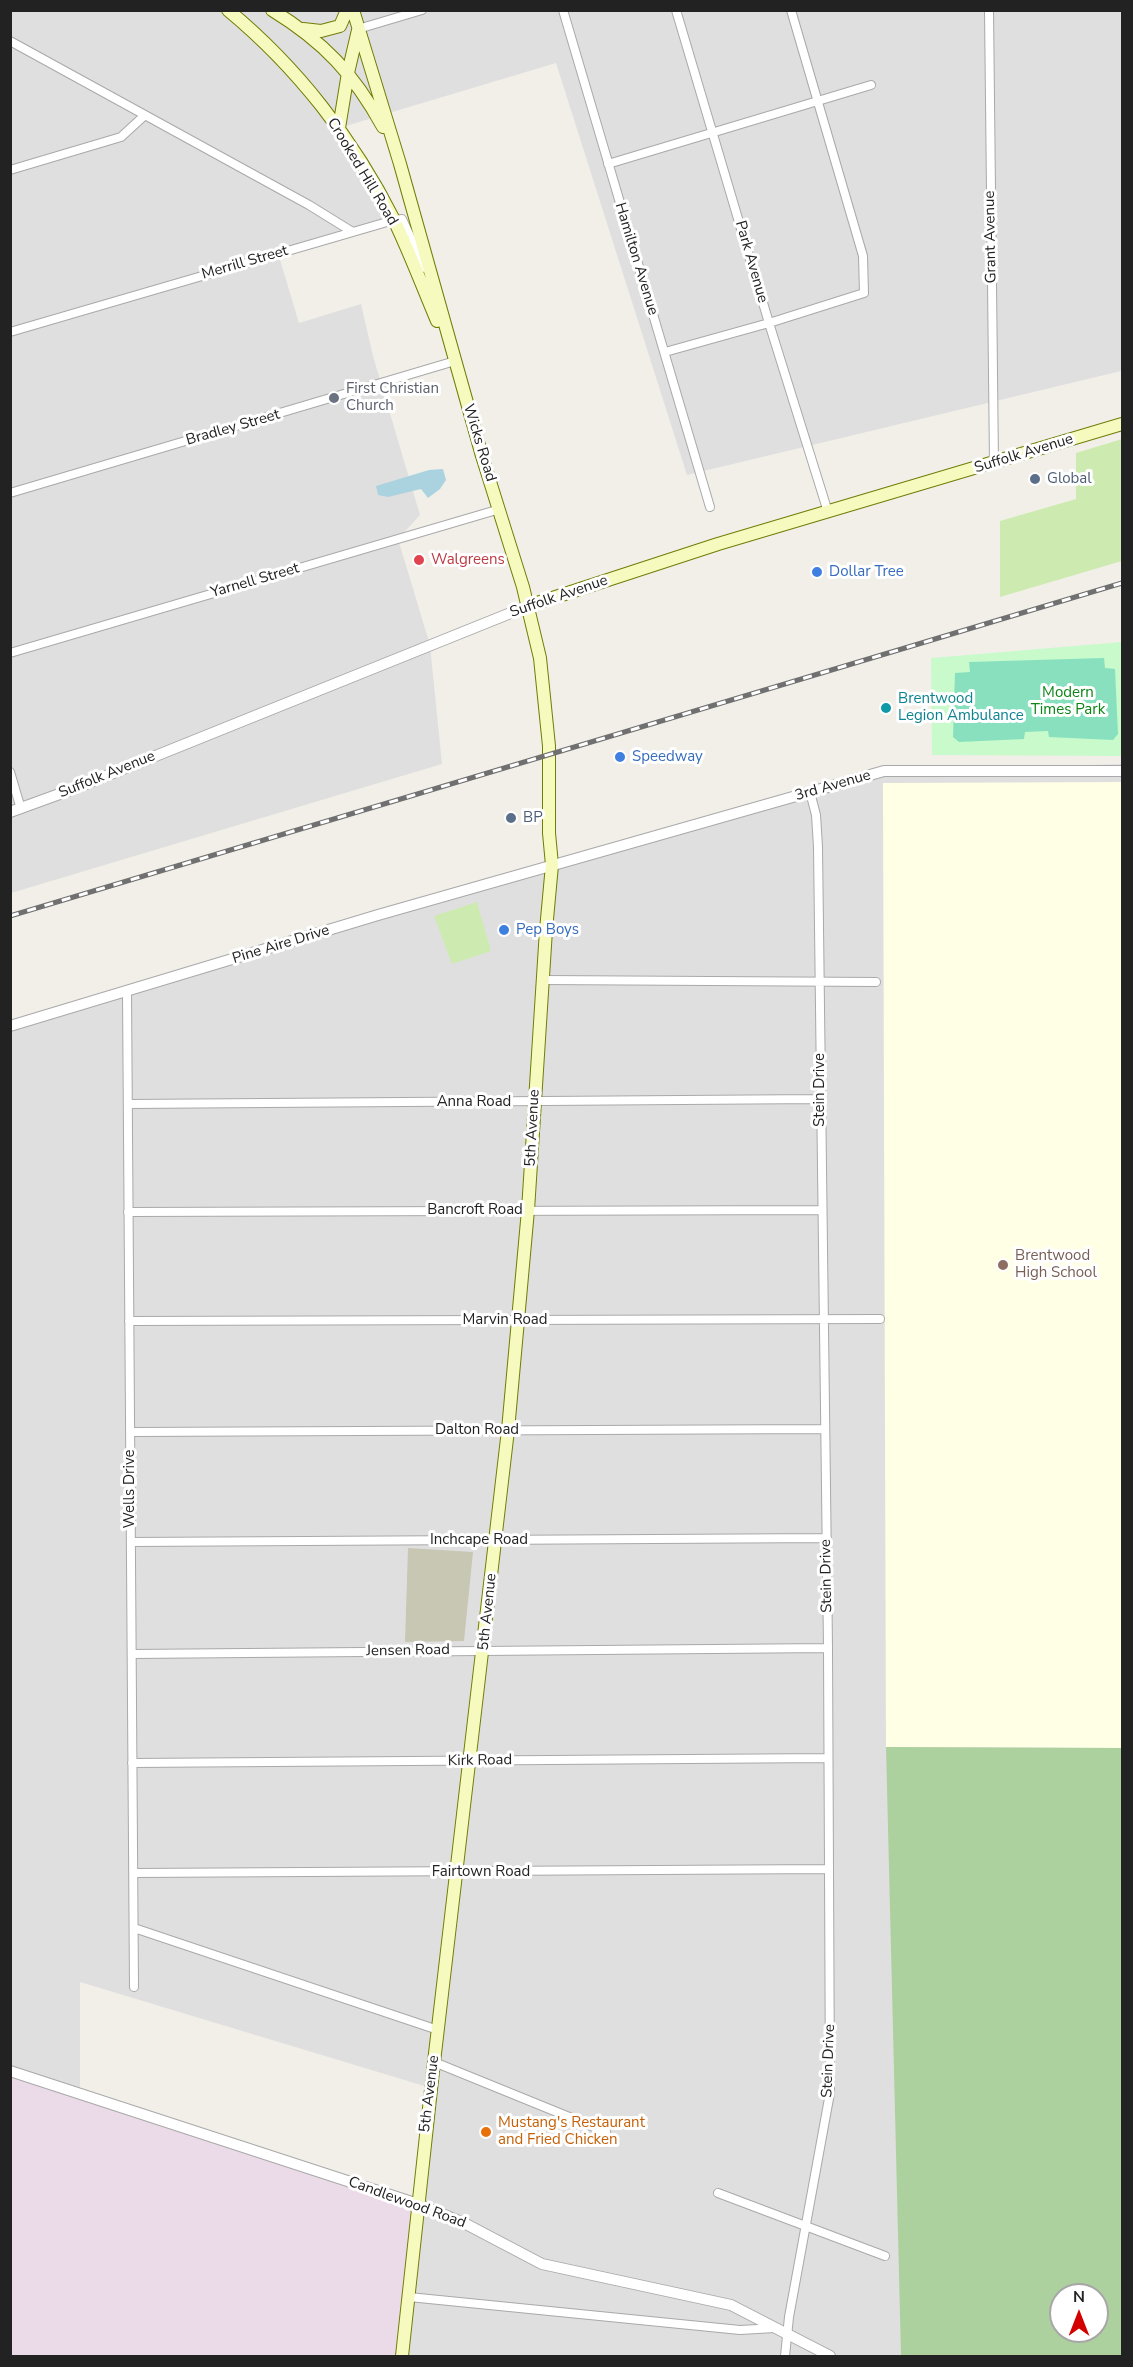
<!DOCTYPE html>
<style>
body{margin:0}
#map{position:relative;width:1133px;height:2367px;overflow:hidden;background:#f2efe9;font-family:"Nunito Sans",sans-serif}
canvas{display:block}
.frame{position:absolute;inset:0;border:12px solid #222;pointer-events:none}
.north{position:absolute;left:1049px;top:2283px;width:60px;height:60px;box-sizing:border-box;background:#fff;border:2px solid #a7a7a7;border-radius:50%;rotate:0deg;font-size:16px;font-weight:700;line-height:24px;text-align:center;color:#222}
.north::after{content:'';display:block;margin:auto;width:21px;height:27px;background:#d40000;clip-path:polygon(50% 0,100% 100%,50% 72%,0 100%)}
</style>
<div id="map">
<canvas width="1133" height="2367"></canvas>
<div class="frame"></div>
<div class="north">N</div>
</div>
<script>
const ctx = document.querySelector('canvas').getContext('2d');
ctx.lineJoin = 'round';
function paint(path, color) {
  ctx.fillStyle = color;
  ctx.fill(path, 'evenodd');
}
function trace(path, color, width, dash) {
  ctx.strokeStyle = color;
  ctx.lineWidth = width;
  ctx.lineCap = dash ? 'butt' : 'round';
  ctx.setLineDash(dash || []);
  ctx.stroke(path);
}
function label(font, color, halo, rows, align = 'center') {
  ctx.font = font + ' "Nunito Sans",sans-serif';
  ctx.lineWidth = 6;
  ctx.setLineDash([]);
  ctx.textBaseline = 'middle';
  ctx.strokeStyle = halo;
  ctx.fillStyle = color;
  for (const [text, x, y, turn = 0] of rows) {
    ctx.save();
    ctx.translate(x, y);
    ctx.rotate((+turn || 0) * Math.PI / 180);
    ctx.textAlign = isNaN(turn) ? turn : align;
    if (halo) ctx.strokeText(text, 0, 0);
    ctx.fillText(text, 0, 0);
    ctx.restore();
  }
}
paint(new Path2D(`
 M11,11H1122L1121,371L687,475L556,63L339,128L394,220L278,253L299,323L361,304L373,356L420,515L398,539L430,645L442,764L11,893Z
 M1122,764V2356H403L431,2088L80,1982V2094L11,2071V1026L884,771ZM1061,2295H1097V2331H1061Z`), '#e0dfdf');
paint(new Path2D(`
 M11,2071L418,2204L402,2356H11Z`), '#ebdbe8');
paint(new Path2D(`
 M1122,782V1748L886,1747L883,783Z`), '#ffffe5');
paint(new Path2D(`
 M408,1548L473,1552L464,1641L405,1642Z`), '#c7c7b4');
paint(new Path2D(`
 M1122,439V561L1000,597V521L1076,499V453Z
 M477,902L491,951L452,964L434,916Z`), '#cdebb0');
paint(new Path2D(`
 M886,1747L1122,1748V2356H901ZM1061,2295H1097V2331H1061Z`), '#add19e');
paint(new Path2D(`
 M1122,642V756L932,755L931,658Z`), '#c8facc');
paint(new Path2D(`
 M1104,658L1105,668L1115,669L1118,734L1113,740L1049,737L1048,731L1025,732L1024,739L959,742L953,737L955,673L970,672L969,662Z`), '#88e0be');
paint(new Path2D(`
 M443,469L446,480L440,489L428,498L421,489L388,497L378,495L376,486L429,470Z`), '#aad3df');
const minor = new Path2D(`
 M563,10L710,507
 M676,10L769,323L828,512
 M989,10L994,464
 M358,29L422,10
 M10,41L309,205L351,231
 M608,164L871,85
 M10,170L121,137L145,115
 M10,332L394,220L402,219L425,268
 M665,352L769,323L864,293L863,256L791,10
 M10,493L455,361
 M10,653L500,509
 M10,772L21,809
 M543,980L876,982
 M127,991L134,1987
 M128,1104L820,1099
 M128,1212L822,1210
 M129,1321L880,1319
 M130,1432L824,1429
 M131,1542L827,1538
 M132,1654L828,1648
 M132,1763L828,1758
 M134,1873L828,1869
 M134,1928L438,2030
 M434,2062L606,2132
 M718,2193L885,2256
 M409,2297L740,2330L775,2328
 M785,2356L789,2317L830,2093L828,1648L818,847L816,815L810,792`);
const tertiary = new Path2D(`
 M10,812L76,788L528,606
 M10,1026L378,915L884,771H1122
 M10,2071L418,2204L464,2223L542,2264L731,2305L830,2356`);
const secondary = new Path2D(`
 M228,10C297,67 354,140 394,220C410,253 423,288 437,321
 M272,10C324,42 354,74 383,127
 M353,10L400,164L482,456L523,587L540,658L549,746V833L552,865L546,930L528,1210L508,1430L434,2062L402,2356
 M303,29L321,31L340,26L347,10
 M339,128L348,73L358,30
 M528,606L718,544L1122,424`);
trace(minor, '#a9a9a9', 10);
trace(tertiary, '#a9a9a9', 12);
trace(secondary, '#707d05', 14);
trace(minor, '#fff', 8);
trace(tertiary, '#fff', 10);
trace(secondary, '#f7fabf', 12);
const rail = new Path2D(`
 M10,916L1122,583`);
trace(rail, '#707070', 5);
trace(rail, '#fff', 3, [9]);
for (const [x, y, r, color] of [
 [334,398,6,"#6b7280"],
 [1035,479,6,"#5c6f8a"],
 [419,560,6,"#e0444e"],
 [817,572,6,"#3f7fe0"],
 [886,708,6,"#0f9aa8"],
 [620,757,6,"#3f7fe0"],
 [511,818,6,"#5c6f8a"],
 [504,930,6,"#3f7fe0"],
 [1003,1265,6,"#8d6e63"],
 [486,2132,6,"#e8710a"]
]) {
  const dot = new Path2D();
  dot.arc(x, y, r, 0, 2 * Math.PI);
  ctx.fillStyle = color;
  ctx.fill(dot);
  trace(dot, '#fff', 2);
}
label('15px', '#222', '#fff', [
 ["Crooked Hill Road",362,172,59],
 ["Grant Avenue",991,237,-91],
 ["Hamilton Avenue",636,259,73],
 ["Park Avenue",751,262,74],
 ["Merrill Street",245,263,-16],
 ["Bradley Street",233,428,-16],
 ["Wicks Road",479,443,73],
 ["Suffolk Avenue",1024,454,-17],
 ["Yarnell Street",255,581,-16],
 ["Suffolk Avenue",559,597,-19],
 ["Suffolk Avenue",107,775,-22],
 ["3rd Avenue",833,786,-16],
 ["Pine Aire Drive",281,945,-17],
 ["Stein Drive",820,1090,-90],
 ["Anna Road",474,1102],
 ["5th Avenue",533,1128,-87],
 ["Bancroft Road",475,1210],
 ["Marvin Road",505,1320],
 ["Dalton Road",477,1430],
 ["Wells Drive",130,1489,-90],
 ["Inchcape Road",479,1540],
 ["Stein Drive",827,1576,-91],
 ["5th Avenue",488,1612,-84],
 ["Jensen Road",408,1651,-1],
 ["Kirk Road",480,1761,-1],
 ["Fairtown Road",481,1872],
 ["Stein Drive",829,2061,-88],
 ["5th Avenue",430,2094,-83],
 ["Candlewood Road",407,2203,20]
]);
label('15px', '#5b616d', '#fff', [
 ["First Christian",346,389],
 ["Church",346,406]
], 'left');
label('15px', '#4e5e75', '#fff', [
 ["Global",1047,479],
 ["BP",523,818]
], 'left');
label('15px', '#be3a42', '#fff', [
 ["Walgreens",431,560]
], 'left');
label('15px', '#366cbe', '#fff', [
 ["Dollar Tree",829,572],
 ["Speedway",632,757],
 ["Pep Boys",516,930]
], 'left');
label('15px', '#0c8416', '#fff', [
 ["Modern",1068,693],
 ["Times Park",1068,710]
]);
label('15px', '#0d838f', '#fff', [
 ["Brentwood",898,699],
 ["Legion Ambulance",898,716]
], 'left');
label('15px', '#785e54', '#fff', [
 ["Brentwood",1015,1256],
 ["High School",1015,1273]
], 'left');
label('15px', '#c56008', '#fff', [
 ["Mustang's Restaurant",498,2123],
 ["and Fried Chicken",498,2140]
], 'left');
</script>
